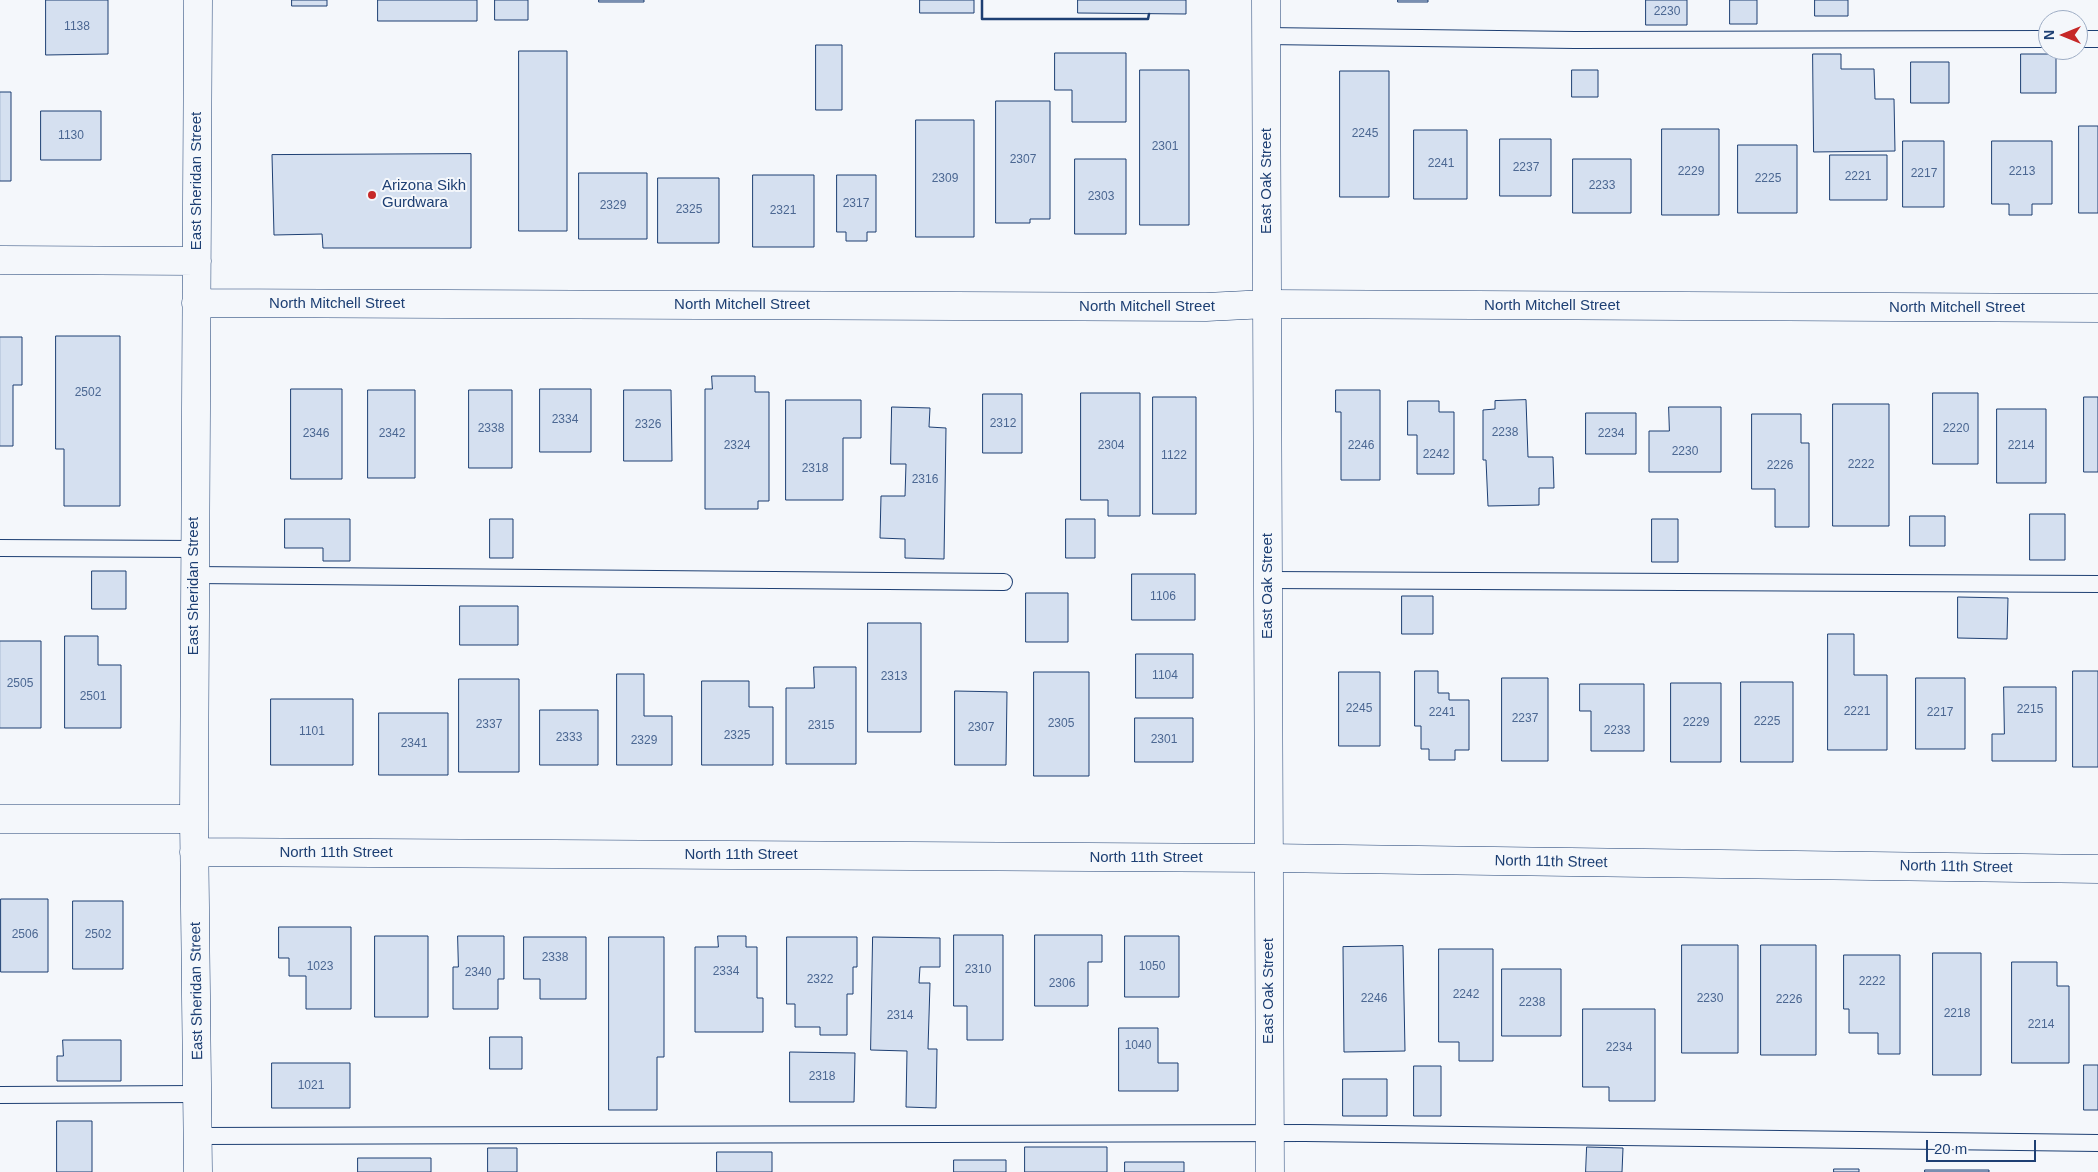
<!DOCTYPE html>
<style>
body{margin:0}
#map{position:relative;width:2098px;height:1172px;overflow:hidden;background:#f4f7fb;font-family:Helvetica,sans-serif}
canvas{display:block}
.north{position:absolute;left:2038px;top:10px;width:50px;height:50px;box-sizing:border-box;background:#f4f7fb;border:1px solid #9eadc5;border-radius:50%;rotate:270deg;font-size:14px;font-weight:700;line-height:20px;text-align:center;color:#1d3f73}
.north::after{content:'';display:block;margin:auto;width:18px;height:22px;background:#c62828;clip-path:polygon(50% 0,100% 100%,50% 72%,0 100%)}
.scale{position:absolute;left:1926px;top:1140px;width:110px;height:22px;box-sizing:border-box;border:2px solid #1d3f73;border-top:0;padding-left:6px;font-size:15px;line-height:18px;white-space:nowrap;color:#1d3f73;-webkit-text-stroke:4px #f4f7fb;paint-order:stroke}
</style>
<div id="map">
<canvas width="2098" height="1172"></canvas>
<div class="north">N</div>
<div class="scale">20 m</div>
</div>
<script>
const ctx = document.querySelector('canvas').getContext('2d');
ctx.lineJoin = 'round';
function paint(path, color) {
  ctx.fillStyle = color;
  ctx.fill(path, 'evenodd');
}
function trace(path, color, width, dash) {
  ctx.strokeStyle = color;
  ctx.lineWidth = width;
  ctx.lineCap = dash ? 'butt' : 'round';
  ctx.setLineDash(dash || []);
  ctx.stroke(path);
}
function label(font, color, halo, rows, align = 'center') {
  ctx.font = font + ' Helvetica,sans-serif';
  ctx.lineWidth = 4;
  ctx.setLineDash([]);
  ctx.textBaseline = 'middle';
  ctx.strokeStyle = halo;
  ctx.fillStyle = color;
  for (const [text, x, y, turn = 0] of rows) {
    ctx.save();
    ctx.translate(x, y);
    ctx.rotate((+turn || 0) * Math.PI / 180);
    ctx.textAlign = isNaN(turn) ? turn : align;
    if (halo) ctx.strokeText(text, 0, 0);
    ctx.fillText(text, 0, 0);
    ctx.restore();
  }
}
const building = new Path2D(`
 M46,0H108V54L46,55Z
 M292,0H327V6H292Z
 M378,0H477V21H378Z
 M495,0H528V20H495Z
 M599,0H644V2H599Z
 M920,0H974V13H920Z
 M1078,0H1186V14L1078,13Z
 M1398,0H1428V2H1398Z
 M1646,0H1687V25H1646Z
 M1730,0H1757V24H1730Z
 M1815,0H1848V16H1815Z
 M816,45H842V110H816Z
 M519,51H567V231H519Z
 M1055,53H1126V122H1072V90H1055Z
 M1813,54H1841V69H1874L1875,99H1894L1895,151L1814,152Z
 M2021,54H2056V93H2021Z
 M1911,62H1949V103H1911Z
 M1140,70H1189V225H1140Z
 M1572,70H1598V97H1572Z
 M1340,71H1389V197H1340Z
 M0,92H11V181H0Z
 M996,101H1050V219H1030V223H996Z
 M41,111H101V160H41Z
 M916,120H974V237H916Z
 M2079,126H2098V213H2079Z
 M1662,129H1719V215H1662Z
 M1414,130H1467V199H1414Z
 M1500,139H1551V196H1500Z
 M1903,141H1944V207H1903Z
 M1992,141H2052V204H2032V215H2009V204H1992Z
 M1738,145H1797V213H1738Z
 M471,154V248H323L322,234L274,235L272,155Z
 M1830,155H1887V200H1830Z
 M1075,159H1126V234H1075Z
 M1573,159H1631V213H1573Z
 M579,173H647V239H579Z
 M753,175H814V247H753Z
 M837,175H876V232H867V241H846V232H837Z
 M658,178H719V243H658Z
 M56,336H120V506H64V449H56Z
 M0,337H22V385H13V446H0Z
 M712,376H755V392H769V501H758V509H705V389H712Z
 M291,389H342V479H291Z
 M540,389H591V452H540Z
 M368,390H415V478H368Z
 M469,390H512V468H469Z
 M624,390H671L672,461H624Z
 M1336,390H1380V480H1341V412H1336Z
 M1081,393H1140V516H1108V500H1081Z
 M1933,393H1978V464H1933Z
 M983,394H1022V453H983Z
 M1153,397H1196V514H1153Z
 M2084,397H2098V472H2084Z
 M786,400H861V438H843V500H786Z
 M1526,400L1528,457H1553L1554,488H1539V505L1488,506L1486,460H1483V410L1495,409V401Z
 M1408,401H1439V412H1454V474H1417V435H1408Z
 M1833,404H1889V526H1833Z
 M892,407L930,408L929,427L946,428L944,559L905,558V539L880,538L881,496H905L906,464H891Z
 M1669,407H1721V472H1649V431H1669Z
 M1997,409H2046V483H1997Z
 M1586,413H1636V454H1586Z
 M1752,414H1801V443H1809V527H1775V489H1752Z
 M2030,514H2065V560H2030Z
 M1910,516H1945V546H1910Z
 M285,519H350V561H323V548H285Z
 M490,519H513V558H490Z
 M1066,519H1095V558H1066Z
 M1652,519H1678V562H1652Z
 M92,571H126V609H92Z
 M1132,574H1195V620H1132Z
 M1026,593H1068V642H1026Z
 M1402,596H1433V634H1402Z
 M1958,597L2008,598L2007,639L1958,638Z
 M460,606H518V645H460Z
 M868,623H921V732H868Z
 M1828,634H1854V675H1887V750H1828Z
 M65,636H98V665H121V728H65Z
 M0,641H41V728H0Z
 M1136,654H1193V698H1136Z
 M814,667H856V764H786V688H814Z
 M1415,671H1438V693H1449V700H1469V750H1455V760H1429V749H1421V726H1415Z
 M2073,671H2098V767H2073Z
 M1034,672H1089V776H1034Z
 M1339,672H1380V746H1339Z
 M617,674H644V716H672V765H617Z
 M1502,678H1548V761H1502Z
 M1916,678H1965V749H1916Z
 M459,679H519V772H459Z
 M702,681H749V707H773V765H702Z
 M1741,682H1793V762H1741Z
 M1671,683H1721V762H1671Z
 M1580,684H1644V751H1591V711H1580Z
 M2004,687H2056V761H1992V734H2004Z
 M955,691L1007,692L1006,765H955Z
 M271,699H353V765H271Z
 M540,710H598V765H540Z
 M379,713H448V775H379Z
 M1135,718H1193V762H1135Z
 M1,899H48V972H1Z
 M73,901H123V969H73Z
 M279,927H351V1009H306V976H289V958H279Z
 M954,935H1003V1040H967V1006H954Z
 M1035,935H1102V962H1088V1006H1035Z
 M375,936H428V1017H375Z
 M458,936H504V979H498V1009H453V967H458Z
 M718,936H746V947H757V998H763V1032H695V947H718Z
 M1125,936H1179V997H1125Z
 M524,937H586V999H540V979H524Z
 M609,937H664V1057H657V1110H609Z
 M787,937H857V967H853V994H847V1035H820V1027H795V1004H787Z
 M873,937L940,938V967H920L919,983H930L928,1049H937L936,1108L906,1107L907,1051L871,1050Z
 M1682,945H1738V1053H1682Z
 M1761,945H1816V1055H1761Z
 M1403,946L1405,1051L1344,1052L1343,947Z
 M1439,949H1493V1061H1459V1042H1439Z
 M1933,953H1981V1075H1933Z
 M1844,955H1900V1054H1878V1033H1849V1009H1844Z
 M2012,962H2057V986H2069V1063H2012Z
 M1502,969H1561V1036H1502Z
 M1583,1009H1655V1101H1609V1087H1583Z
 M1119,1028H1158V1063H1178V1091H1119Z
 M490,1037H522V1069H490Z
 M63,1040H121V1081H57V1056H63Z
 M790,1052L855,1053L854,1102H790Z
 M272,1063H350V1108H272Z
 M2084,1065H2098V1110H2084Z
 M1414,1066H1441V1116H1414Z
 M1343,1079H1387V1116H1343Z
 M57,1121H92V1172H57Z
 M1025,1147H1107V1172H1025Z
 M1587,1147L1623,1148L1622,1172H1586Z
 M488,1148H517V1172H488Z
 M717,1152H772V1172H717Z
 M358,1158H431V1172H358Z
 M954,1160H1006V1172H954Z
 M1125,1162H1184V1172H1125Z
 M1834,1169H1859V1172H1834Z
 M1925,1170H1989V1172H1925Z`);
paint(building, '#d5e0f0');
trace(building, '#1d3f73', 1);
const service = new Path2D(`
 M1266,36L1575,40L2048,39
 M2078,39H2098
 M0,548L194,549
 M194,575L1004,582
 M1268,580L2098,584
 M0,1095L198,1094
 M198,1136L1305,1133L2098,1143`);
const minor = new Path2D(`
 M198,0L194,819L198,1172
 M0,260L197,261
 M196,303L1206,307L1267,304L2098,308
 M0,819H194
 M194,852L1268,858L2098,869`);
const tertiary = new Path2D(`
 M1266,0L1270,1172`);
trace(service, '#1d3f73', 18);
trace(minor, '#1d3f73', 29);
trace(tertiary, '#1d3f73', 29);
trace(service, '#f4f7fb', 16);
trace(minor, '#f4f7fb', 28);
trace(tertiary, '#f4f7fb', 28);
trace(new Path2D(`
 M982,0V19H1148L1149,14`), '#1d3f73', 2.5);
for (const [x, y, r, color] of [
 [372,195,5,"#c62828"]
]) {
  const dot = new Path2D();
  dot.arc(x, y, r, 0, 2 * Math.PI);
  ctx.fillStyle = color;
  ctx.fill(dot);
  trace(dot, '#f4f7fb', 2);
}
label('12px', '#4b6792', null, [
 ["2230",1667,12],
 ["1138",77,27],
 ["2245",1365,134],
 ["1130",71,136],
 ["2301",1165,147],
 ["2307",1023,160],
 ["2241",1441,164],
 ["2237",1526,168],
 ["2229",1691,172],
 ["2213",2022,172],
 ["2217",1924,174],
 ["2221",1858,177],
 ["2309",945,179],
 ["2225",1768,179],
 ["2233",1602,186],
 ["2303",1101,197],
 ["2317",856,204],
 ["2329",613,206],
 ["2325",689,210],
 ["2321",783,211],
 ["2502",88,393],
 ["2334",565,420],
 ["2312",1003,424],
 ["2326",648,425],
 ["2338",491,429],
 ["2220",1956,429],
 ["2238",1505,433],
 ["2346",316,434],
 ["2342",392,434],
 ["2234",1611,434],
 ["2324",737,446],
 ["2304",1111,446],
 ["2246",1361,446],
 ["2214",2021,446],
 ["2230",1685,452],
 ["2242",1436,455],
 ["1122",1174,456],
 ["2222",1861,465],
 ["2226",1780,466],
 ["2318",815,469],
 ["2316",925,480],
 ["1106",1163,597],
 ["1104",1165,676],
 ["2313",894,677],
 ["2505",20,684],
 ["2501",93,697],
 ["2245",1359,709],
 ["2215",2030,710],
 ["2221",1857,712],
 ["2241",1442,713],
 ["2217",1940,713],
 ["2237",1525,719],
 ["2225",1767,722],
 ["2229",1696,723],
 ["2305",1061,724],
 ["2337",489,725],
 ["2315",821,726],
 ["2307",981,728],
 ["2233",1617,731],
 ["1101",312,732],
 ["2325",737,736],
 ["2333",569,738],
 ["2301",1164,740],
 ["2329",644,741],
 ["2341",414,744],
 ["2506",25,935],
 ["2502",98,935],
 ["2338",555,958],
 ["1023",320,967],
 ["1050",1152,967],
 ["2310",978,970],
 ["2334",726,972],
 ["2340",478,973],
 ["2322",820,980],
 ["2222",1872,982],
 ["2306",1062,984],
 ["2242",1466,995],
 ["2246",1374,999],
 ["2230",1710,999],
 ["2226",1789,1000],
 ["2238",1532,1003],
 ["2218",1957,1014],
 ["2314",900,1016],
 ["2214",2041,1025],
 ["1040",1138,1046],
 ["2234",1619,1048],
 ["2318",822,1077],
 ["1021",311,1086]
]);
label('15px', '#1d3f73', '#f4f7fb', [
 ["East Sheridan Street",197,181,-90],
 ["East Oak Street",1267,181,-90],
 ["North Mitchell Street",337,304],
 ["North Mitchell Street",742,305],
 ["North Mitchell Street",1552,306],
 ["North Mitchell Street",1147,307],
 ["North Mitchell Street",1957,308],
 ["East Sheridan Street",194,586,-90],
 ["East Oak Street",1268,586,-90],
 ["North 11th Street",336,853],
 ["North 11th Street",741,855],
 ["North 11th Street",1146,858],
 ["North 11th Street",1551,862,1],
 ["North 11th Street",1956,867,1],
 ["East Sheridan Street",197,991,-91],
 ["East Oak Street",1269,991,-90]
]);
label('15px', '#1d3f73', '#f4f7fb', [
 ["Arizona Sikh",382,186],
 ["Gurdwara",382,203]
], 'left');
</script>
